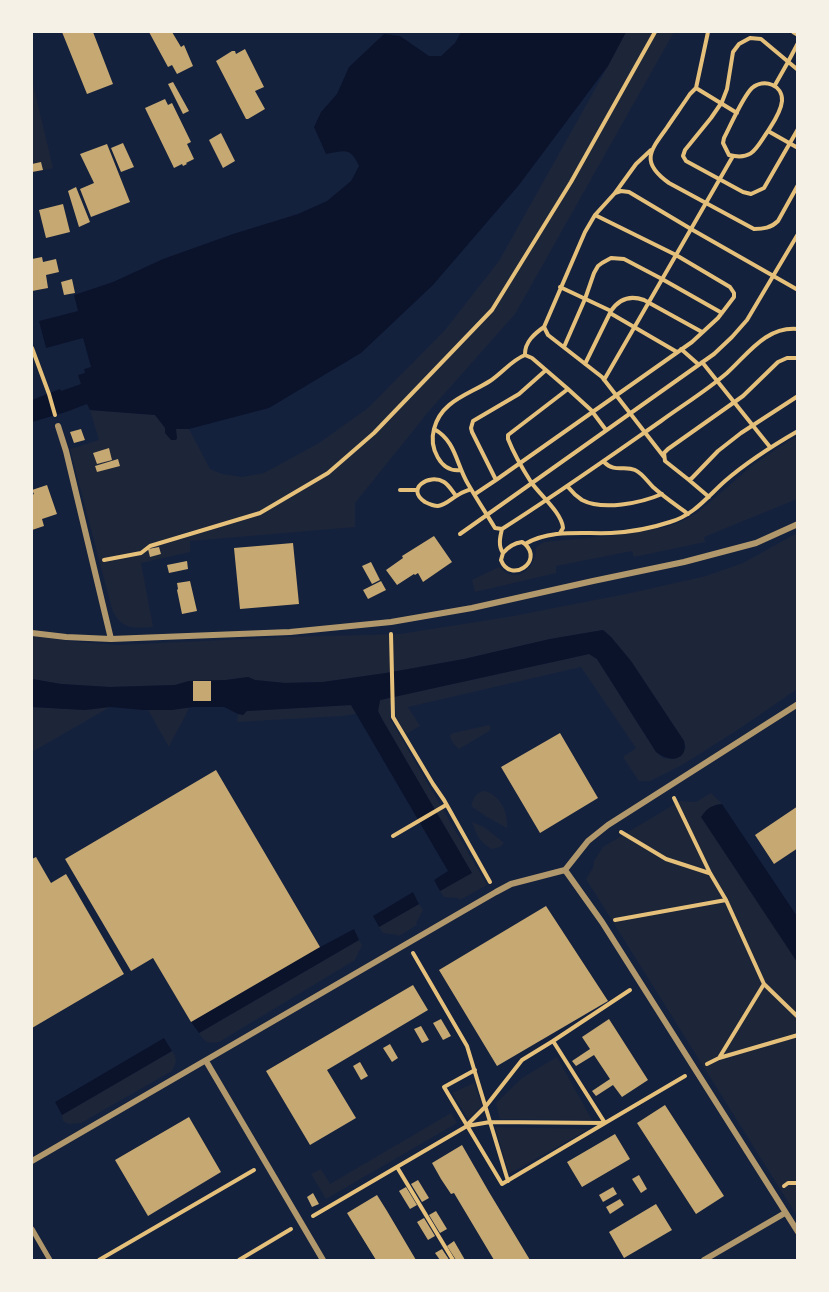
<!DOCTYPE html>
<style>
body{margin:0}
#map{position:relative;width:829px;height:1292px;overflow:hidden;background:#14213d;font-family:Raleway,sans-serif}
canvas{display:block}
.frame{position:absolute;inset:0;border:33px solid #f6f1e7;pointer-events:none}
</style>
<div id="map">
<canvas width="829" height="1292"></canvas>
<div class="frame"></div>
</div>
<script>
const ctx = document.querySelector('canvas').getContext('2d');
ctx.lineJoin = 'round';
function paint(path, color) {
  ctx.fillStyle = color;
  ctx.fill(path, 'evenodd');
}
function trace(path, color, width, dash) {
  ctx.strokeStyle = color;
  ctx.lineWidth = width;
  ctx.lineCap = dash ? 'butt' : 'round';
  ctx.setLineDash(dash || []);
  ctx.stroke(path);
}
paint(new Path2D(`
 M626,32H674L515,314L429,411L355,503V527L190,541V552L141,563L153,627C133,628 121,630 112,609L70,449L99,440L90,410L155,415L166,428L175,429H189L210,469L222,474L242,477L264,473L319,443L368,408L445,330L499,261L608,66Z
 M32,80L53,168L32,173Z
 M797,436V499L704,537L705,542L634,557L632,551L556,566V573L475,592L472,580L499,567C503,570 506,574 512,575C527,577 537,560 536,547L544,542L620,535L666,527L682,521L697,513L753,465L775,450Z
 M797,533L798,574L796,575L798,578L797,689L742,727L682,765L650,781H639L623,757L636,748L581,667L408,707L420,726L406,734L396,717L395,704H390V719L487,885L460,900L458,898L444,897L440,891L471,872L382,719L378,711L380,700L589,654L597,659L656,752L663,758L674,759L686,748L684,741L631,661L611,637L603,630L550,639L464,659L386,673L323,682L285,683L255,680L248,677L226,680L189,681L175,685L110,687L61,684L32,679V636L78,642L118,645L286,637L400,634L508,617L631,593L706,576L743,563Z
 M351,705L356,714L342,716L237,722L238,714L243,715L247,711Z
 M32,707L85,710L110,707L32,752Z
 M189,707C184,721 175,733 169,747L148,710Z
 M489,725L491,728L489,731L459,749C455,746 450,740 450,735L453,733Z
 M485,791C501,796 508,812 507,828L487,817L471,806C474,797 476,792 485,791Z
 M711,793L722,804L714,805L797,960V1216L586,879L593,868L594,861L603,847L680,801L696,802Z
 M472,822L484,827L504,843L500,847L492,849C479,842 477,835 472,822Z
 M419,904L423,910L416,923L417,925L399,936L398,935L383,933L379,927Z
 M359,940L362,945L355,960L219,1042C209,1044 204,1042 199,1033Z
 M172,1051L174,1055H175L176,1062L172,1071L81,1123L69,1124L63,1121L62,1115Z
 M557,1057L592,1120L500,1119L496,1103L522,1078Z
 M474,1083L482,1106L468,1119L452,1093Z
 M451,1113L457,1123L326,1199L311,1174L321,1169L330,1184Z
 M495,1127L589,1129L509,1174Z`), '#1d2539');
paint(new Path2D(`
 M461,32H626L608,66L519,185L433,285L361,353L269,408L189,429H176L177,438L176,440H171L165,433V428L155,415L90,410L87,404L66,412L32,422V400L60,389L61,391L81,384L78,375L85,373L84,369L91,367L83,338L46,348L39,321L78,311L74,295L113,282L163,259L233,234L298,214L327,201L351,181L359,166C350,146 344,151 326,154L314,127L321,112L337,94L349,67L384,34L400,36L429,56H441L455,43Z
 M603,630L611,637L631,661L684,741C689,761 669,763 656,752L597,659L589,654L380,700L378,711L382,719L472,873L440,891L434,880L448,871L351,705L247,711L243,715L238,714L224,707H193L172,710H143L110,707L85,710L32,707V679L61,684L110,687L175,685L189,681L226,680L248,677L255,680L285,683L323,682L386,673L464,659L550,639Z
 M722,804L797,916V962L701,817C707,808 712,805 722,804Z
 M413,892L419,904L379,927L373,916Z
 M354,929L359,940L199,1033L191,1022L309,953Z
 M164,1038L172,1051L62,1115L55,1102Z`), '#0b132b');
paint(new Path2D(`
 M62,32H93L113,84L87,94Z
 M149,32H172L181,47L184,45L193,66L177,74L172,65L168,67Z
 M245,49L264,87L255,91L265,109L248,119H246L216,61L232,51H235L236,54Z
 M173,82L189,111L183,114L168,84Z
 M165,99L168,105L172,103L191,142L187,144L194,159L186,163L187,164L183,166L182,164L174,168L145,108Z
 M221,133L235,161L223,168L209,140Z
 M123,143L134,167L121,172L111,148Z
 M107,144L130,202L91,217L80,189L94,183L80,154Z
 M41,162L43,170L32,172V164Z
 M76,187L90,222L79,227L68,191Z
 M63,204L70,232L46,238L39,210Z
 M42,257L43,262L56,259L59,272L46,275L48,288L32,291V259Z
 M72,279L75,293L64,295L61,282Z
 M81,429L85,440L74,443L70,432Z
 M109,448L112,460L97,464L93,453Z
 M118,459L120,466L97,472L95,466Z
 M47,485L57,514L42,519L44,526L32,530V495L34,494L32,490Z
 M434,536L452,562L423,582L418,573L415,575L414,574L397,585L386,570L403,558L402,556Z
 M293,543L299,604L240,609L234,548Z
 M159,547L161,554L150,557L148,549Z
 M187,561L188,569L169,573L167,565Z
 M371,562L380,580L372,584L362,566Z
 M190,581L197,611L182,614L177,590L178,589L177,583Z
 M381,581L386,590L368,599L363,590Z
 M193,681H211V701H193Z
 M560,733L598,798L540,833L501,767Z
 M216,770L320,947L191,1022L153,958L131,971L65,859Z
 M798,806V848L774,864L755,835Z
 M36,857L51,883L66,874L124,974L32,1028V859Z
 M546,906L608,1001L497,1066L439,970Z
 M413,985L428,1010L327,1070L356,1118L310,1145L266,1071Z
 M441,1019L451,1036L443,1040L433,1023Z
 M609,1019L648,1080L622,1097L613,1085L596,1096L592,1091L610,1079L594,1055L576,1066L572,1061L590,1049L582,1037Z
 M421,1026L429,1040L422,1043L414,1029Z
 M390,1044L398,1058L392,1062L383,1048Z
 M360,1062L368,1076L361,1080L353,1066Z
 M665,1105L724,1196L696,1214L637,1123Z
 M189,1117L221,1172L148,1216L115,1160Z
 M615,1134L630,1159L582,1187L567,1162Z
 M462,1145L489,1192L530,1260H494L454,1193L451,1194L441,1179L432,1163Z
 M639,1175L647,1189L641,1193L632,1179Z
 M418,1180L429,1198L422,1202L411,1184Z
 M406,1187L417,1205L410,1209L399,1191Z
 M613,1187L617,1194L603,1202L599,1195Z
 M313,1193L319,1204L312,1207L307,1197Z
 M377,1195L387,1211L416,1260H376L347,1213Z
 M620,1199L624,1205L610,1214L606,1207Z
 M656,1204L672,1230L624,1258L609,1232Z
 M436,1211L447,1229L440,1233L429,1215Z
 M424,1218L435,1236L428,1240L417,1222Z
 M454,1241L465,1260H456L447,1246Z
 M442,1249L448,1258L449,1260H440L435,1253Z`), '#c6a872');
trace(new Path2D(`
 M708,32L696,88L690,94C682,106 674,117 666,129C649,152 641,163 669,183L754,229C763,229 771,228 778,221L798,185
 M793,32L798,35
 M798,70L761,39L750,38L739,44L733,52L727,89L722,102L711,118L685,150L683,156L686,161L743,192L751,194L764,188L798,129
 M775,85L788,62L798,43
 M696,88L737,113
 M768,131C756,148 753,161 729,155L723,143L724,138C731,125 742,98 752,88C764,78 783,85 782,101C781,112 773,123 768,131L798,148
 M733,156L691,229L798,290
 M615,193L636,164L651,150
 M560,287L611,311
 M610,313L677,352
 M564,347L585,299L594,273L598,266L602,263L611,258L624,259L662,279L722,313
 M32,348L49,394L55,415
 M681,349L698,364
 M525,354C525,342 534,334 544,327
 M702,362L770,447
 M585,364L611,311C619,299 630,295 644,300L702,332
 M604,380L691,229L629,192L621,191L615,193L595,215L585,232L544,327L548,335L602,377L664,457
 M568,389L532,358L525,355C512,360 502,373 490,381C468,395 441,401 434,429C456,441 456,464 468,484C476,498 486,513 495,528L502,529C556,495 608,458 661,421C683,405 706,391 727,373C748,354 766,326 798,329
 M434,429C429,447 440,473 461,470
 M604,462C615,473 624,465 635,470C642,473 648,482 653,487C664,497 676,505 688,514
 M496,480L692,342L718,318L734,297V293L730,287L676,255L595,215
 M689,480L665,461L664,453L668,449L743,396L778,362L787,358H798
 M568,487C572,492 576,496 582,500C603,511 641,503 662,494
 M400,490H417
 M475,494L496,480L472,432L471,428L473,421L519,394L546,370
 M456,496C452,491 449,485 444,482C429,473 405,489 425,502C429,504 433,506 438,506C446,505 452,498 458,495C462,492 467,491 471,489
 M709,497L689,480L692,478L718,451L741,433L798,396
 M502,529C500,537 498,546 503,553L501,560C510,584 544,562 525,544C551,529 581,534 611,533C630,532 652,528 670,522C694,515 707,497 725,481C747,462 772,446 798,431
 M560,533L563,528C562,513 540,495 531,482C522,468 514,454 508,439V435L568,389L591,410L606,430
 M460,534L714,354L732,337L747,320L798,234
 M503,553C508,547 515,543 522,542L525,544
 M104,560L141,553L150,546L260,513L328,473L374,433L492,310L571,182L655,32
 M391,634L393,717L433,784L444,800L490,882
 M674,798L710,873L726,900L764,984L798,1017
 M621,832L666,859L709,873
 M393,836L446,805
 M615,920L726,900
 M413,953L467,1046L508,1181
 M553,1041L630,990
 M719,1058L764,984
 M707,1064L719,1058L798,1035
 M467,1125L486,1106L522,1060L553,1041L605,1123L502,1184L444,1087L475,1070
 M397,1167L453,1260
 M784,1186L788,1183H798
 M313,1216L467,1126L490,1122L605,1123L685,1076
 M99,1260L254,1170
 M239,1260L291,1229`), '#e5c07b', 4);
trace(new Path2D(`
 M32,1229L50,1260`), '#b1986c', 5);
trace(new Path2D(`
 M58,426L66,451L111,639
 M32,633L66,637L111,639L290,632L391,622L472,608L593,581L684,562L756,543L798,524
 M565,870L602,922L798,1232
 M206,1061L323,1260
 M32,1161L496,892L511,884L565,870L588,841L608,825L798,704
 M704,1260L785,1213`), '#b1986c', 6);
</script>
